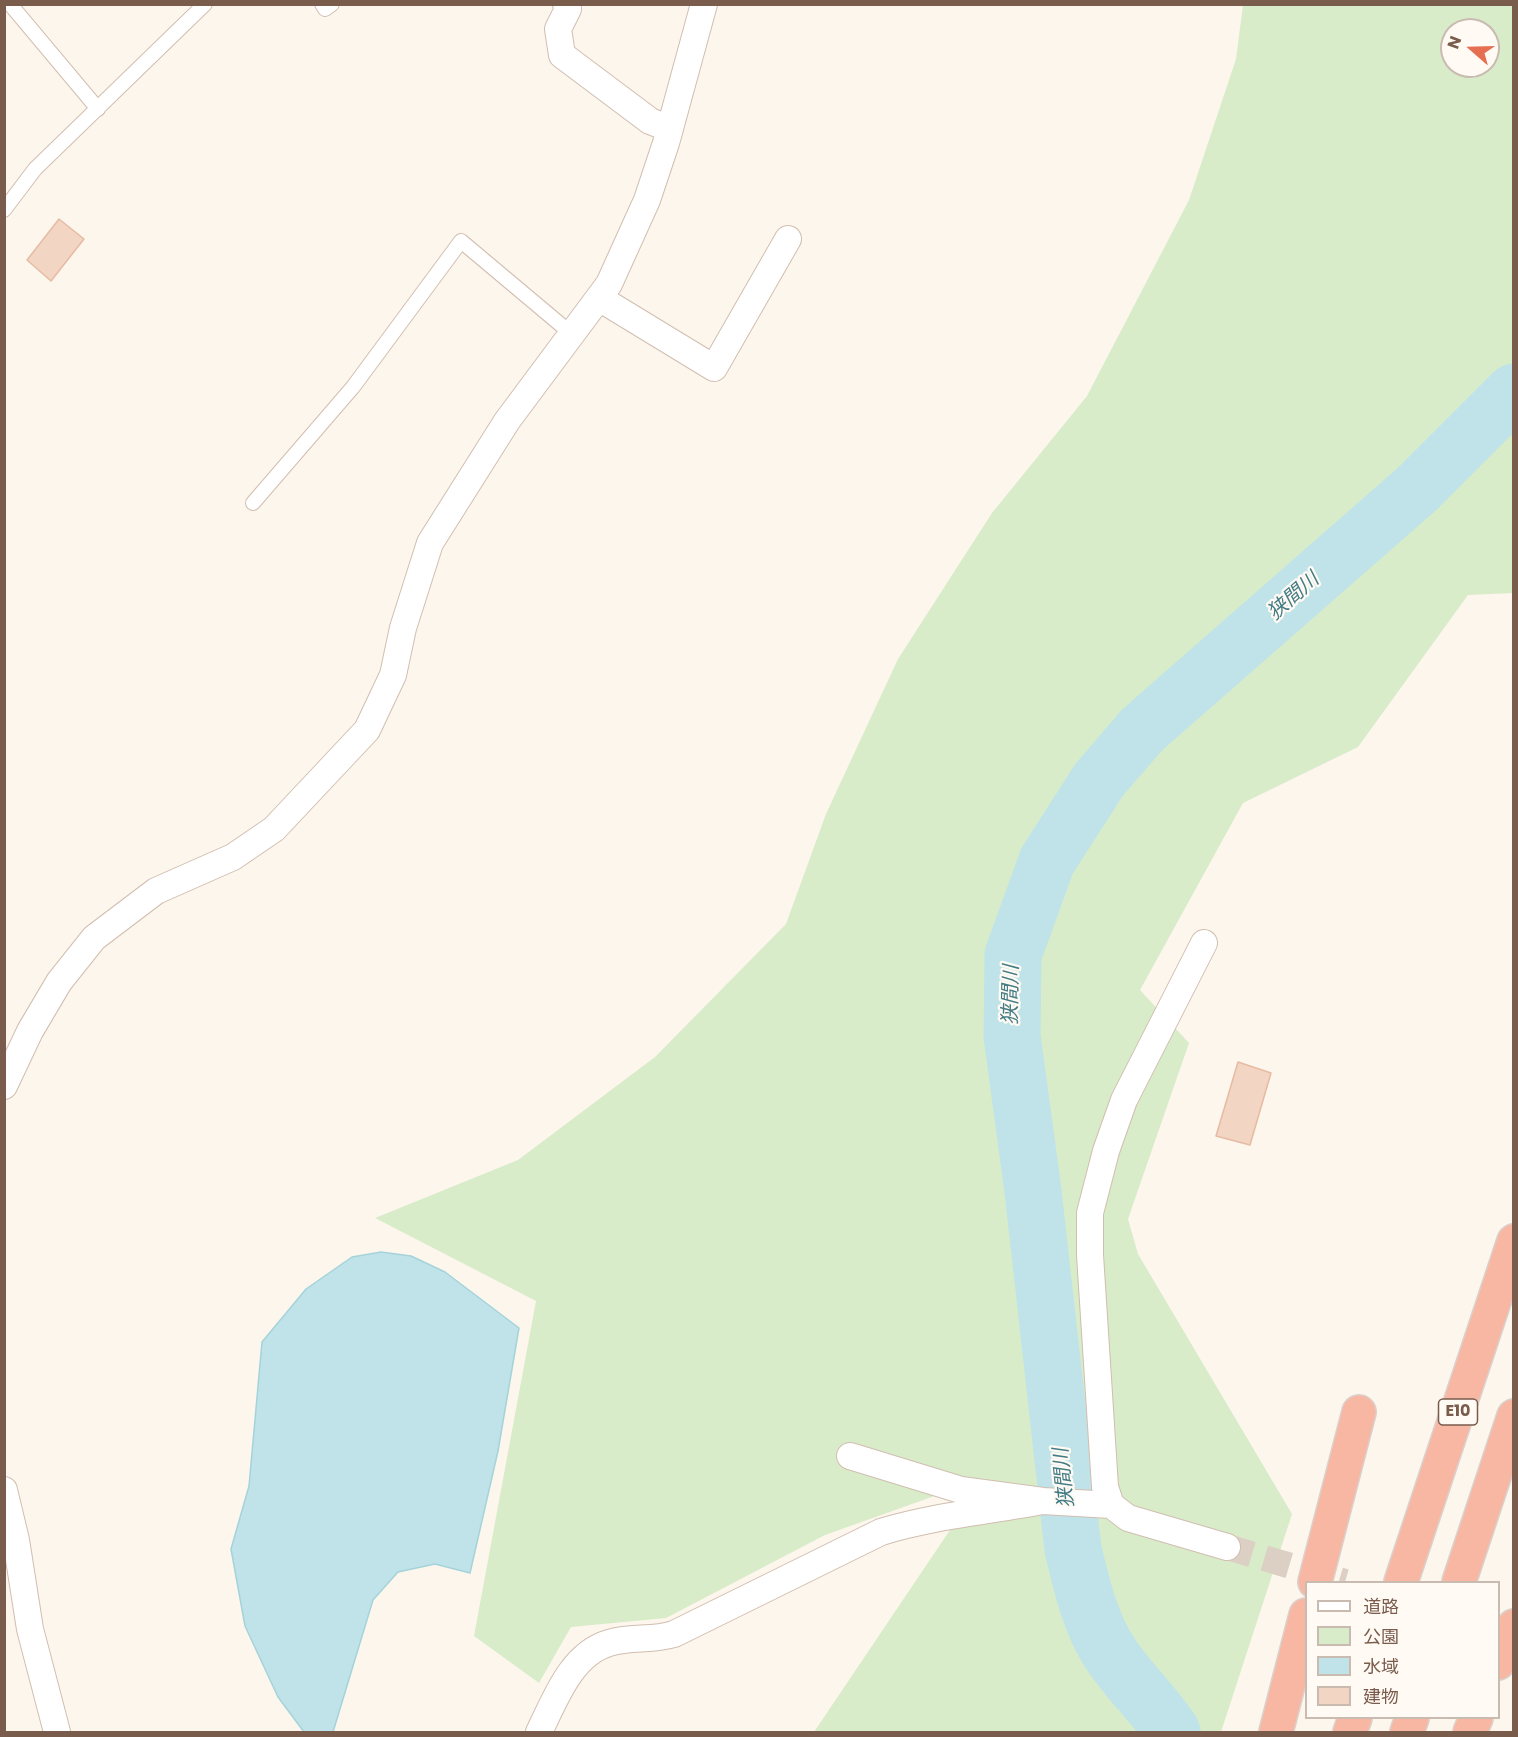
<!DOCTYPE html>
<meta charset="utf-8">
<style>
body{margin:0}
#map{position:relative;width:1518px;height:1737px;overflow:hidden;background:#fdf6ec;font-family:Poppins,"Noto Sans JP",sans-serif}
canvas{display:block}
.frame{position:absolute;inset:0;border:6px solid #7a5c4d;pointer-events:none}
.legend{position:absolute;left:1305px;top:1581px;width:195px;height:138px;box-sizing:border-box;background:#fffaf3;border:2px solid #cabbb1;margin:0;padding:8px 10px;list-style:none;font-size:18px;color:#7a5c4d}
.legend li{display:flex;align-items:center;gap:12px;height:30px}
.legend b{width:30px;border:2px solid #cabbb1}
.north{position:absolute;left:1440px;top:18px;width:60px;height:60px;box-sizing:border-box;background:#fffaf3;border:2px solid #cabbb1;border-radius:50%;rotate:290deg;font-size:16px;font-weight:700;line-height:24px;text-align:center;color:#7a5c4d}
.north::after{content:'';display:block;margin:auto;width:21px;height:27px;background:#e76f51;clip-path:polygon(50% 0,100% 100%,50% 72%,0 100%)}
</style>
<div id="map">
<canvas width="1518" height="1737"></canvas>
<div class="frame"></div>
<ul class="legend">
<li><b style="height:8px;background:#fff"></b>道路</li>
<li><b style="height:16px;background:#d8ecc9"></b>公園</li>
<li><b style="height:16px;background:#bfe3e8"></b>水域</li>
<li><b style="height:16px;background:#f3d5c3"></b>建物</li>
</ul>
<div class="north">N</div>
</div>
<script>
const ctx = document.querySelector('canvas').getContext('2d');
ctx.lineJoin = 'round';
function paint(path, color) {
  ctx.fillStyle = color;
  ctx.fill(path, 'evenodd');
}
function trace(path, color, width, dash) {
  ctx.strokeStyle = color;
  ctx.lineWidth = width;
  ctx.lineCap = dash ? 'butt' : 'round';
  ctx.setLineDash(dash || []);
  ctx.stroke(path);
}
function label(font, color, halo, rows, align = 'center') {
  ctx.font = font + ' Poppins,"Noto Sans JP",sans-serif';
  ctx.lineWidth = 4.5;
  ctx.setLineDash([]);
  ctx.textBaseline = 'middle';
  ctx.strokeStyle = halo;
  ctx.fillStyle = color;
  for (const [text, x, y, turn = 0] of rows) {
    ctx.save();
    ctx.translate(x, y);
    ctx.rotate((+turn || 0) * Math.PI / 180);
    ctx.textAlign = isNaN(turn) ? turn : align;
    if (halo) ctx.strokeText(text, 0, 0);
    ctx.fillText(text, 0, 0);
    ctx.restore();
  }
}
paint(new Path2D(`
 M1243,5H1513V593L1468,595L1358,747L1243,803L1140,990L1189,1043L1128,1219L1138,1254L1292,1514L1221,1732H814L985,1478L825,1535L666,1618L571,1627L539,1683L474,1636L536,1301L375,1218L518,1160L655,1057L786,924L826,814L898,659L992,513L1087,396L1189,200L1236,59ZM1452,30H1488V66H1452Z`), '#d8ecc9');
const water = new Path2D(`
 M381,1252L411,1256L445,1272L519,1328L498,1451L470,1573L435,1564L398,1572L373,1600L333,1732H304L278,1697L245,1626L231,1549L249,1486L262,1342L306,1289L352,1257Z`);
paint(water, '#bfe3e8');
trace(water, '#a5d3da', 1.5);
trace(new Path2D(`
 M1172,1732C1154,1704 1128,1681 1110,1653C1090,1623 1081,1583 1073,1549L1033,1191L1012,1036L1013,955L1047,861L1099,780L1142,730L1417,489L1514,392`), '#bfe3e8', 57);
const building = new Path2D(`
 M59,219L84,239L51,281L27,260Z
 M1238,1062L1271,1073L1250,1145L1216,1136Z`);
paint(building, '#f3d5c3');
trace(building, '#e6bba3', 1.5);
trace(new Path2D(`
 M1227,1547L1345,1582`), '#dcd0c4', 26, [26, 13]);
const lane = new Path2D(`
 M10,4L98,109
 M322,4L325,9L332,4
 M4,210L35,169L205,4
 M253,503L353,387L461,241L573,335`);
const street = new Path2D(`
 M566,4L568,9L558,29L562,55L650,121L670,129
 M599,298L714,368L788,239
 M1204,943L1124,1100L1106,1151L1090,1213V1255L1105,1487L1111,1505L1128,1518L1227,1547
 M4,1086L30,1031L59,982L94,938L156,891L233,857L274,829L367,730L393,675L403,628L430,543L507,421L609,284L647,200L666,143L704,4
 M850,1456L961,1490L1043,1501L1111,1505
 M4,1490L16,1540L30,1629L57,1732
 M539,1732C555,1700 571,1654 609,1643C630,1636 653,1641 674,1634L881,1532C933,1516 989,1511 1043,1501`);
const highway = new Path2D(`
 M1315,1582L1359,1412
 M1401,1582L1514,1241
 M1459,1582L1514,1416
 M1498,1663L1514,1626
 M1276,1732L1306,1615
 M1350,1732L1355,1718
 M1407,1732L1412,1718
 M1470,1732L1476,1718`);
trace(lane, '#d1beb0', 16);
trace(street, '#d1beb0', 28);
trace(highway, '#dad1cd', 36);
trace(lane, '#fff', 14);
trace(street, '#fff', 26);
trace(highway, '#f7b7a3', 33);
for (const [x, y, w] of [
 [1458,1412,39]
]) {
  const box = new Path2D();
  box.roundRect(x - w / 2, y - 13, w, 26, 4.5);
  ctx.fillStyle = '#fffaf3';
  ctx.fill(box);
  trace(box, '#7a5c4d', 1.5);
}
label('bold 16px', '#7a5c4d', null, [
 ["E10",1458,1412]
]);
label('italic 20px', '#437c86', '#fffaf3', [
 ["狭間川",1294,597,-41],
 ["狭間川",1012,995,-89],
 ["狭間川",1065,1478,-96]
]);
</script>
